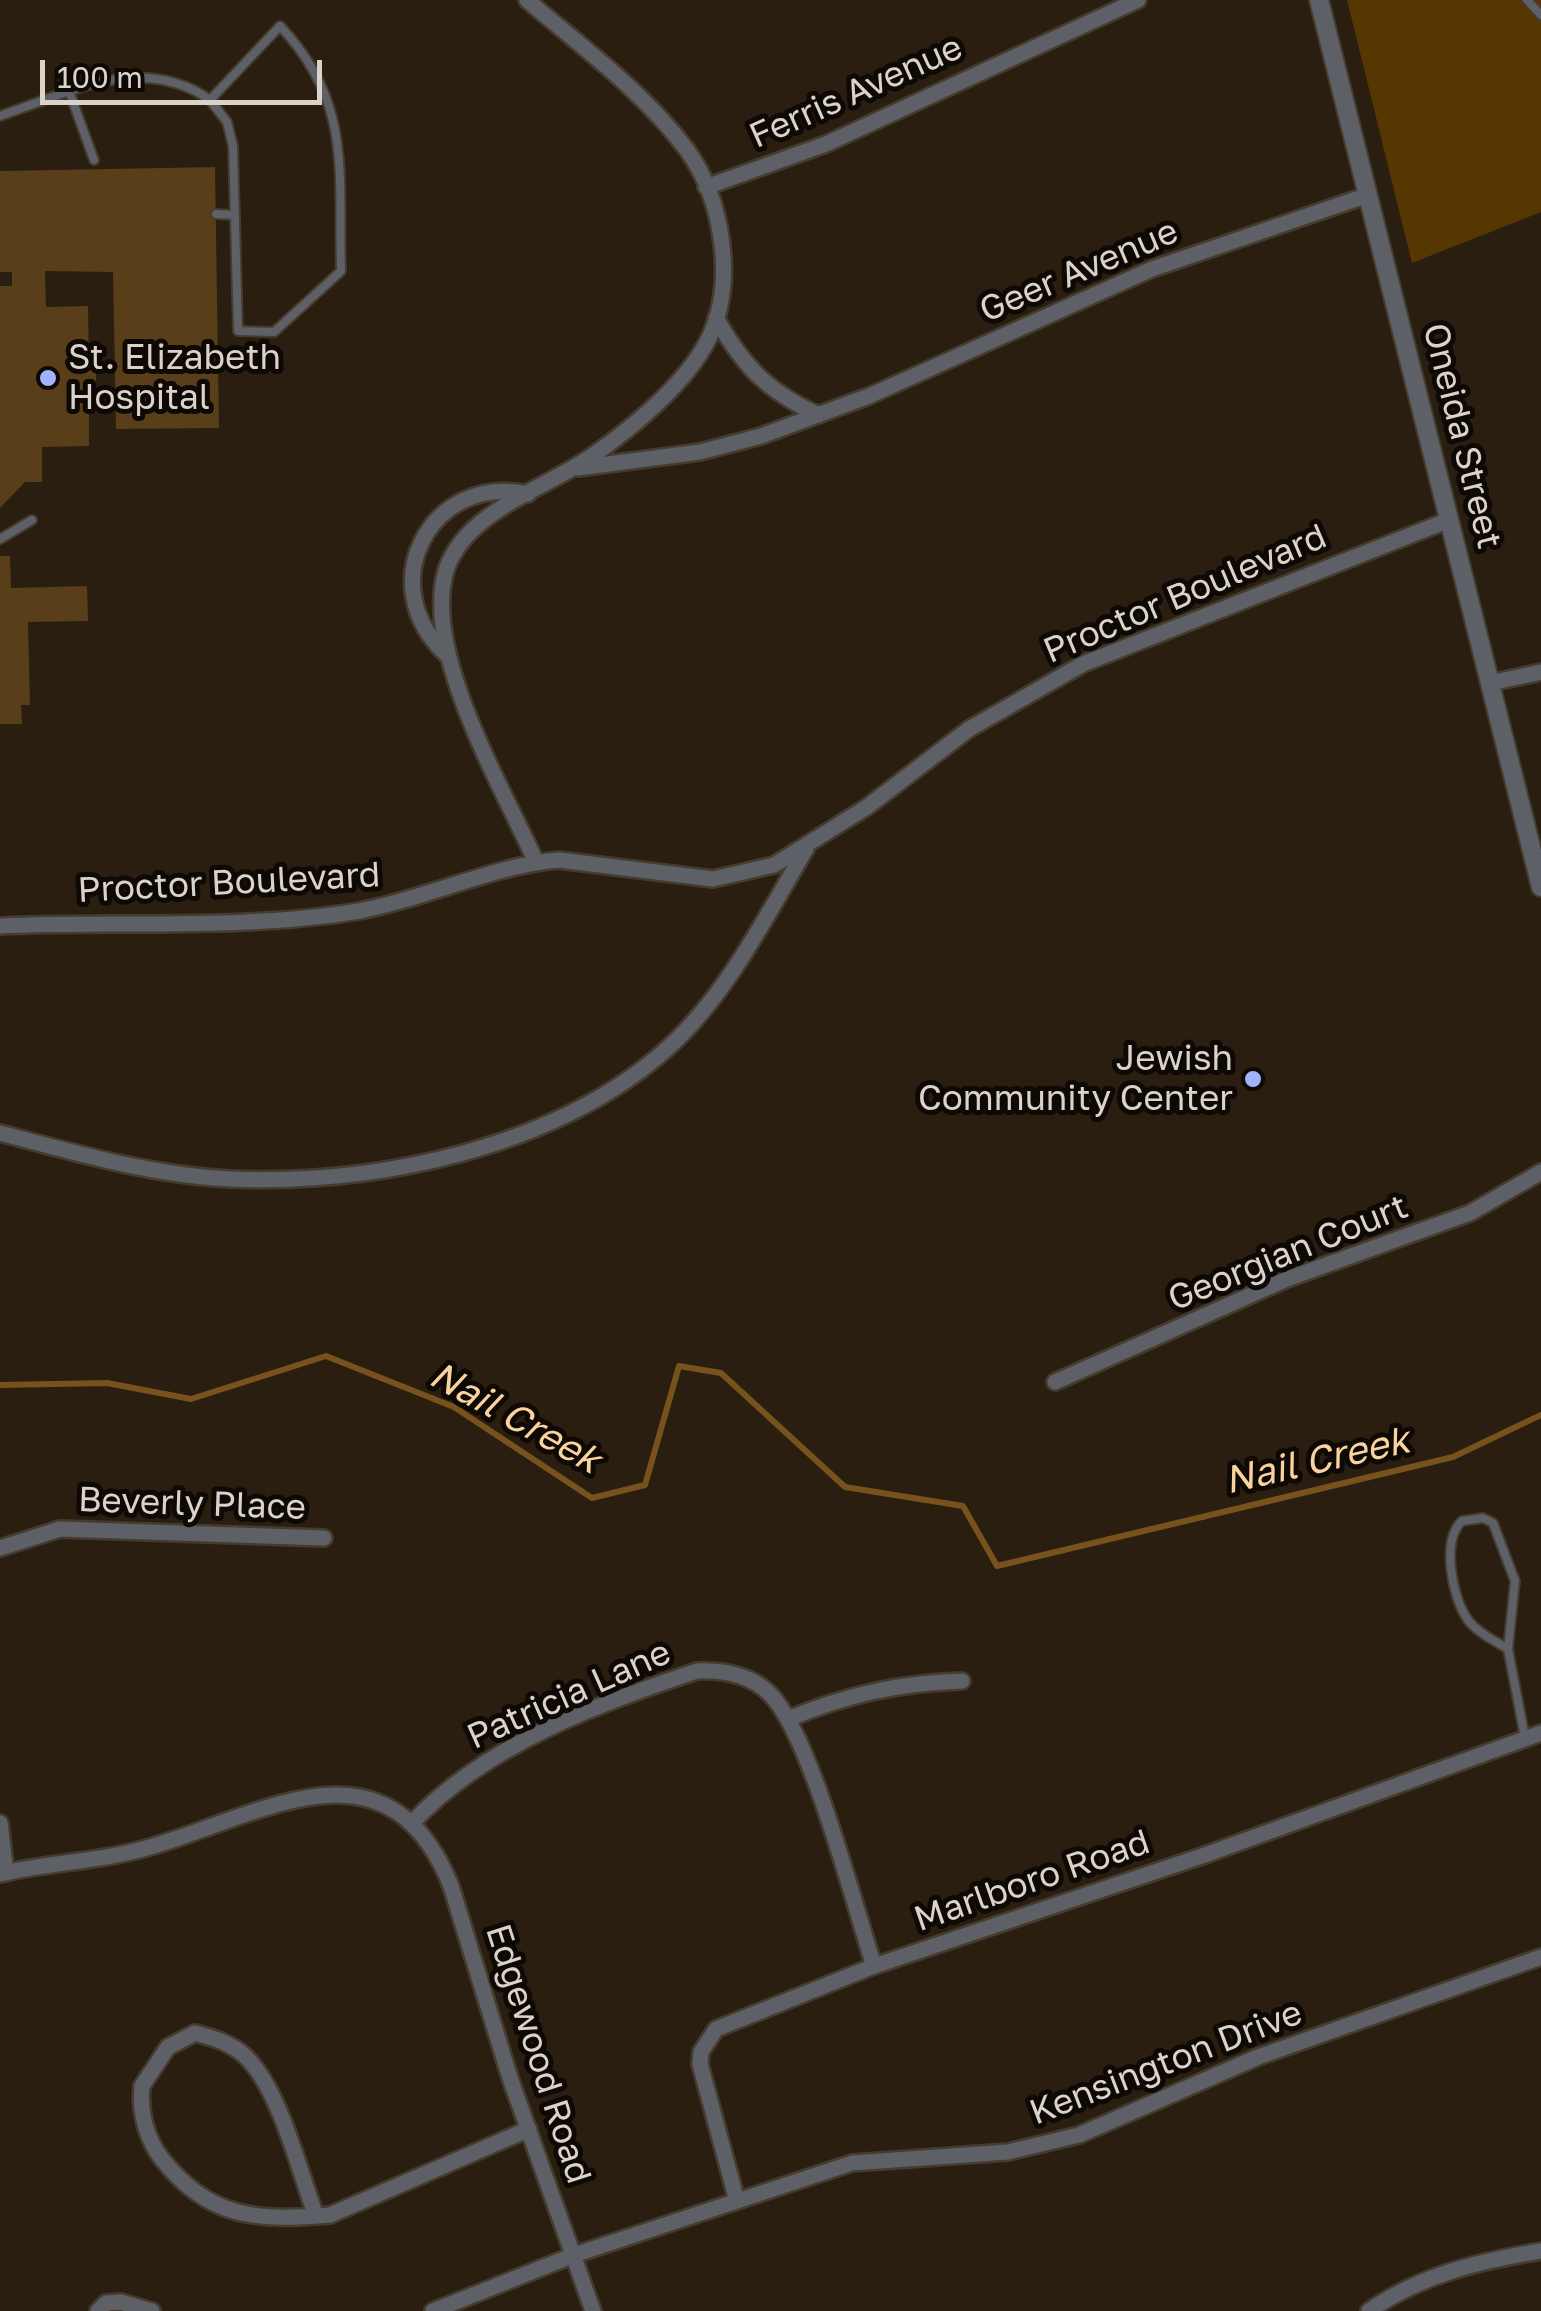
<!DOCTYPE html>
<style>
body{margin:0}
#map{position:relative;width:1541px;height:2311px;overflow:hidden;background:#291e10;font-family:"Golos Text",sans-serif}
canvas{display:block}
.scale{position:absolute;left:40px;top:60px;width:282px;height:45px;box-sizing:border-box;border:5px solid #dad3ca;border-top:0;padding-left:12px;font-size:30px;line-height:35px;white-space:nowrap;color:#dad3ca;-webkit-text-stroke:8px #0e0904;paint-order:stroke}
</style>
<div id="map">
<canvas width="1541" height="2311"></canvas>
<div class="scale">100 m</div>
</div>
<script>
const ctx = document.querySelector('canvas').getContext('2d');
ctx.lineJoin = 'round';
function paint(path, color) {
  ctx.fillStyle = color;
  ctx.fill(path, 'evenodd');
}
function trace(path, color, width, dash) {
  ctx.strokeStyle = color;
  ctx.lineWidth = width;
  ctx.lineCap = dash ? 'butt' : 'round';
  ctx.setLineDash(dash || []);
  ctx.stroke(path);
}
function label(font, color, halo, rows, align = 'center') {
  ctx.font = font + ' "Golos Text",sans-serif';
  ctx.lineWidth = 10;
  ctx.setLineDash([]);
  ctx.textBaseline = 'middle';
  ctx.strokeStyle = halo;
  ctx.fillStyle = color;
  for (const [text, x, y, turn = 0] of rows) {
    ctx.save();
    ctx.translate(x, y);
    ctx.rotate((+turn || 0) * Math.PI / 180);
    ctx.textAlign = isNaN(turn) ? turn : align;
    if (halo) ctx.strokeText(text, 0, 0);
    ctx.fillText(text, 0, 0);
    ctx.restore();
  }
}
paint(new Path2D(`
 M1347,0H1541V212L1412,263Z`), '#563701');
trace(new Path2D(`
 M0,1385L107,1383L191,1399L326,1356L454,1407L592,1498L645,1485L679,1366L721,1373L845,1487L963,1506L997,1566L1453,1457L1541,1415`), '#77521c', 6);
paint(new Path2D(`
 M215,167L219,428L116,429L113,272L45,271L46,307L88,306L89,364L96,363V392H89V446L42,447V482H25L0,508V286H12V272H0V171Z
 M0,556H10L11,588L87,586L88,621L28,622L30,705H21L22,724H0Z`), '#583e19');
const service = new Path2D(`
 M1527,0L1541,15
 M280,26C353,103 338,173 341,271L274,332L238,331L233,146L227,122L210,100Z
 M69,91C115,75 167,69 210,100
 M0,116L69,91L94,160
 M216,214L235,215
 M0,539L32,520
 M1508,1649C1495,1641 1478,1633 1468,1620C1452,1598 1441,1541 1462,1521L1483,1518L1493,1523L1515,1581L1508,1649L1525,1738`);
const minor = new Path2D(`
 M527,0C582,47 644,92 687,150C723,200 736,282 709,338C687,383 632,428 592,456C544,490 458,513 444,578C427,660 502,786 536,862
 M706,187L826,144L1138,0
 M716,318C743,366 768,392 819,415
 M578,468L700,452L761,436L869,396L1152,269L1368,195
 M448,656C370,586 431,472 528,494
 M1490,683L1541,672
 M0,926C115,921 247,930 359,911C425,899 495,865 559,860L713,879L774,865L867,807L969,729L1083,664L1449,520
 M0,1133C75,1153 151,1175 230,1179C377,1185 557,1148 669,1047C728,993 766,916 806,849
 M1055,1382L1287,1279L1470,1213L1541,1172
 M0,1548L60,1529L324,1538
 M788,1719C846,1695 898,1683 962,1681
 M0,1823L6,1873
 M412,1823C486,1744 596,1705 697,1671C722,1670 750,1675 769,1693C810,1732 854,1905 874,1966
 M0,1874C50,1862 99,1862 150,1847C264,1814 388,1731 451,1886L510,2078L593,2311
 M737,2201L700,2064L701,2052L716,2029L874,1966L1202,1856L1541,1733
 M316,2216C299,2171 280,2089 245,2056C231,2043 214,2038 195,2033L168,2047L142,2086C139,2112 147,2140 162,2159C209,2219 258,2221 330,2215L529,2129
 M98,2311L106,2303L121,2302L152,2311
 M433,2311L574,2255L852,2163L1008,2152L1079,2135L1258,2057L1541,1957
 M1369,2311C1420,2275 1480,2261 1541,2251`);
const tertiary = new Path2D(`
 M1319,0L1541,887`);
trace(service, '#453b2e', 12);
trace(minor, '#453b2e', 20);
trace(tertiary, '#453b2e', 22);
trace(service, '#5e6068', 8);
trace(minor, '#5e6068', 15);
trace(tertiary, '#5e6068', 18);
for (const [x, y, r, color] of [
 [48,378,10,"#a3b2fd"],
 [1253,1079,10,"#a3b2fd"]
]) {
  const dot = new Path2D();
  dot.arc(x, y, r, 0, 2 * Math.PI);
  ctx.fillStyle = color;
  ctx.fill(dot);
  trace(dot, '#0e0904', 4);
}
label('35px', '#dad3ca', '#0e0904', [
 ["Ferris Avenue",856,92,-24],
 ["Geer Avenue",1079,271,-23],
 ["Oneida Street",1462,436,76],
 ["Proctor Boulevard",1185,594,-23],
 ["Proctor Boulevard",229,883,-3],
 ["Georgian Court",1288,1253,-22],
 ["Beverly Place",192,1504,2],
 ["Patricia Lane",569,1695,-24],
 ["Marlboro Road",1032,1881,-19],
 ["Edgewood Road",538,2054,72],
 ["Kensington Drive",1166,2063,-21]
]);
label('35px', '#dad3ca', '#0e0904', [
 ["St. Elizabeth",68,358],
 ["Hospital",68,398],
 ["Jewish",1233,1059,"right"],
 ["Community Center",1233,1099,"right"]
], 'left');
label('italic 38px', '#fad29d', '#0e0904', [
 ["Nail Creek",515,1418,29],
 ["Nail Creek",1317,1461,-13]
]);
</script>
